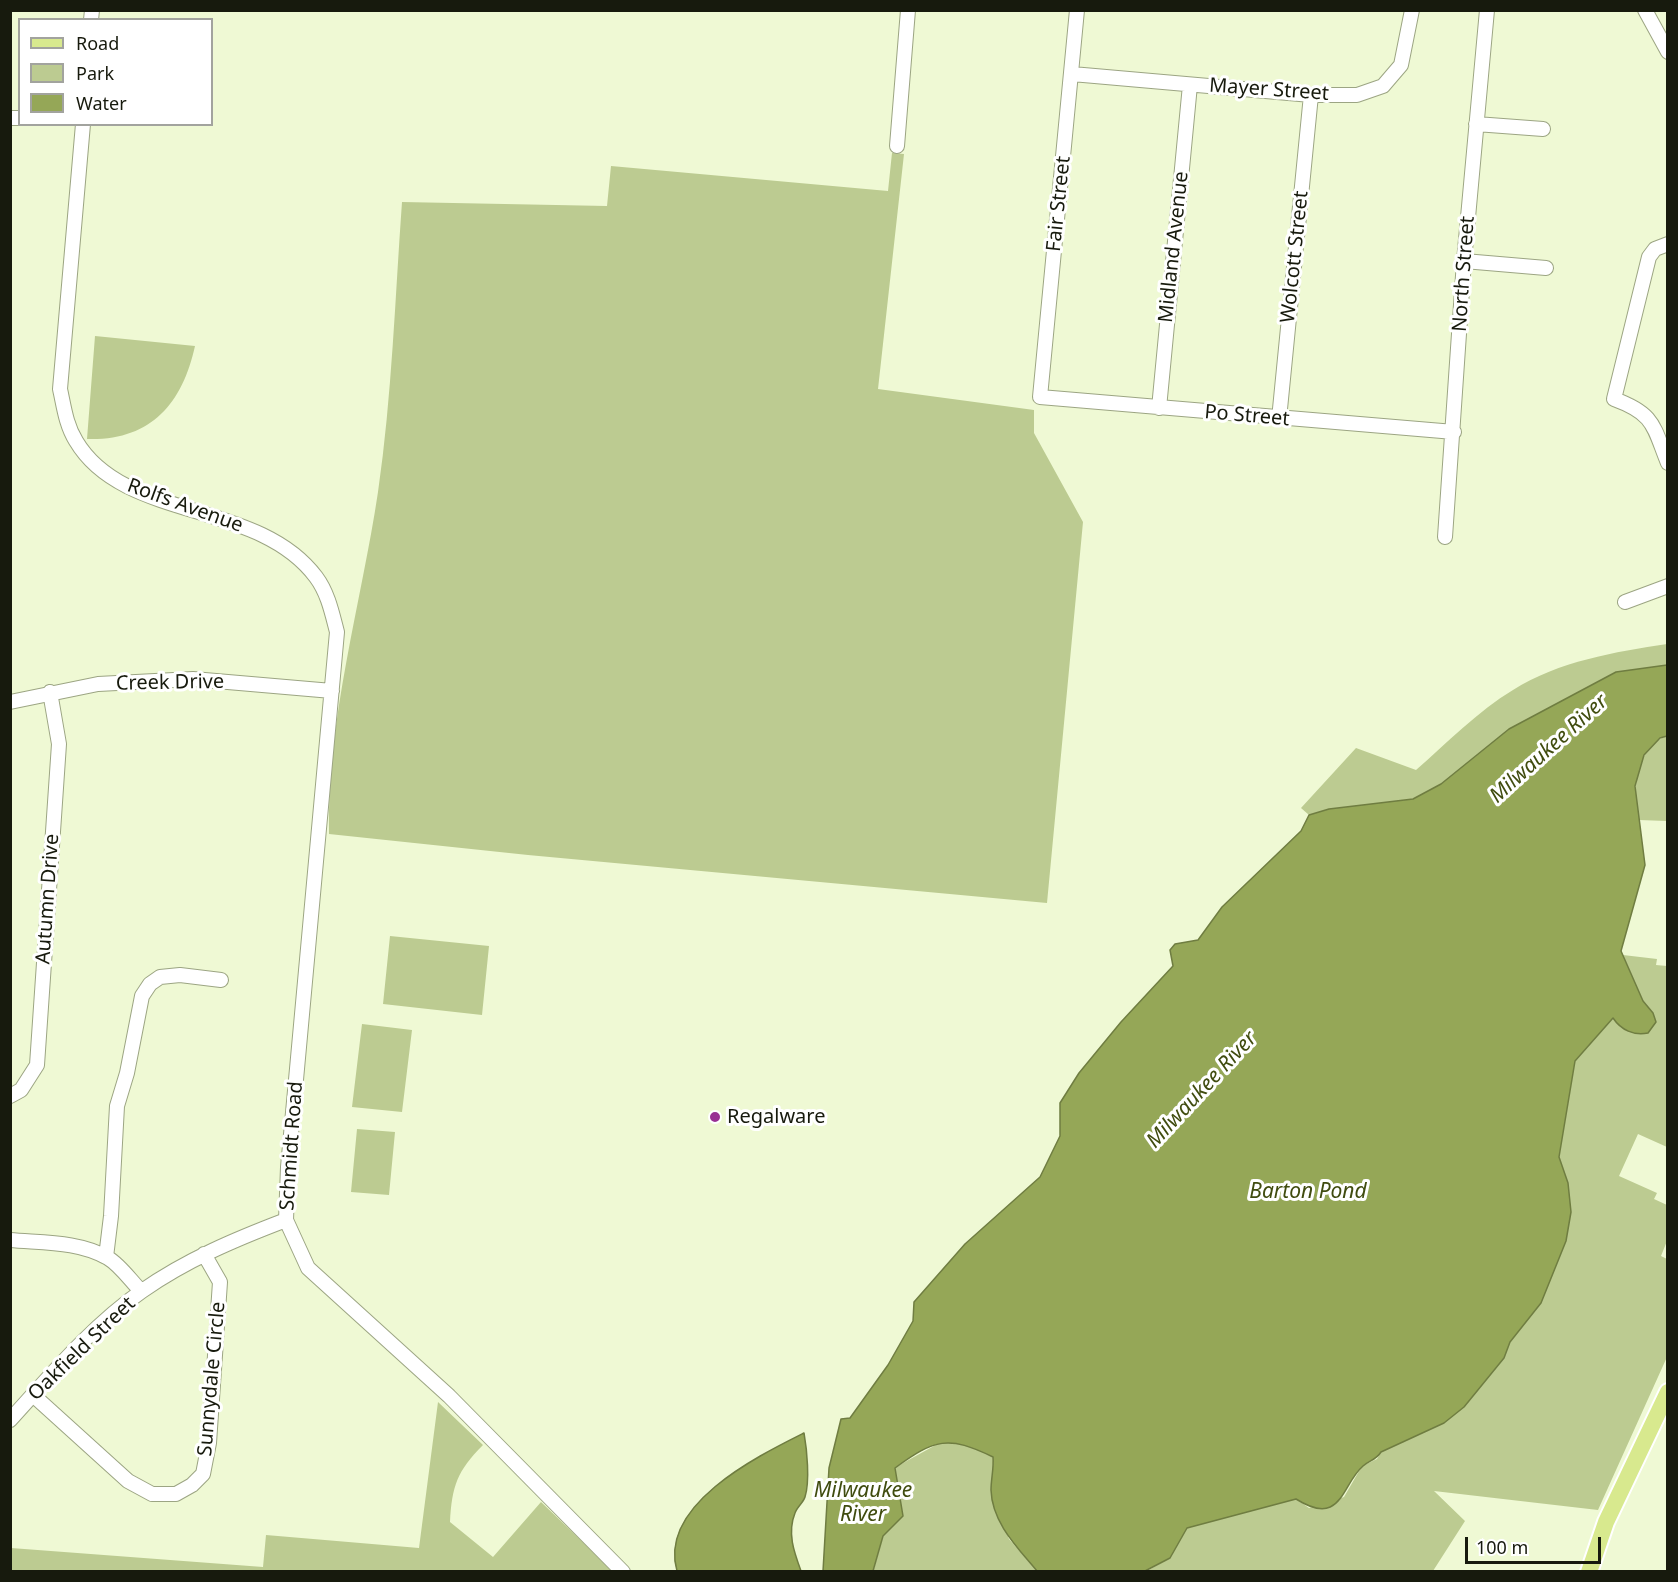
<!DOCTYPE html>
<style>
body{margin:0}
#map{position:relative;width:1678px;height:1582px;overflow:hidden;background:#eff9d4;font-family:"Noto Sans",sans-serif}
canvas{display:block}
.frame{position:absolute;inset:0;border:12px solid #171a0d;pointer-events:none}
.legend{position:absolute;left:18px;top:18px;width:195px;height:108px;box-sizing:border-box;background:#fff;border:2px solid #a2a39e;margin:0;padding:8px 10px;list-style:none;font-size:18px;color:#171a0d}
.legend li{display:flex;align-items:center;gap:12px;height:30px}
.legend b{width:30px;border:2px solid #a2a39e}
.scale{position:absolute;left:1465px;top:1537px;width:136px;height:27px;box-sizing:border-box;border:3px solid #171a0d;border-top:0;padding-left:8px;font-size:18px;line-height:21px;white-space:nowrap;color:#171a0d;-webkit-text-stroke:4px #fff;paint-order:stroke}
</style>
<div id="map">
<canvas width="1678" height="1582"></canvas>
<div class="frame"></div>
<ul class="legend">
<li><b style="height:8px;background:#d8e98e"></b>Road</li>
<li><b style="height:16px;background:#bccb91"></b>Park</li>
<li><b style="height:16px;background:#95a757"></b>Water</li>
</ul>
<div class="scale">100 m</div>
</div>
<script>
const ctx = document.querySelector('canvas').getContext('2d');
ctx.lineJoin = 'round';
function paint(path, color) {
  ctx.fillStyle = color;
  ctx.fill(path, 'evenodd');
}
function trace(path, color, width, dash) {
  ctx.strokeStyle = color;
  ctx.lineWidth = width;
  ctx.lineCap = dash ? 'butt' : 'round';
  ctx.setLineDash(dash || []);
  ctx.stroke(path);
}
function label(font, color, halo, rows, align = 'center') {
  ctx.font = font + ' "Noto Sans",sans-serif';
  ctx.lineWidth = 6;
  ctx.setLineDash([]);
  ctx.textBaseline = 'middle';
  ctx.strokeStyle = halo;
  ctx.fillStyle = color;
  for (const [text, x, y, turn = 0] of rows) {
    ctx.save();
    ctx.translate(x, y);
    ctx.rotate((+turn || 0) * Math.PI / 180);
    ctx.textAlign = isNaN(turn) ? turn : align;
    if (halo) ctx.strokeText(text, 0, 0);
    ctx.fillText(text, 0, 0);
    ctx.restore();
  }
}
paint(new Path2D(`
 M892,153L904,154L878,389L1034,410V433L1083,522L1047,903L528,855L329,834C327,718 361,605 378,492C392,396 395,298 402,202L607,206L611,166L888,191Z
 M95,336L195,346C182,405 150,441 87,439Z
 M1667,644V665L1616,672L1509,729L1441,784L1413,799L1329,809L1309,815L1301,808L1356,748L1416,770C1447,743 1478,711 1513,690C1559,661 1615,652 1667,644Z
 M1667,736V821L1639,820C1631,792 1636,746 1667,736Z
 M390,936L489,946L482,1015L383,1004Z
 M1623,955L1657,959L1656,965L1667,966V1147L1638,1134L1619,1176L1657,1193L1654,1199L1667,1205V1241L1661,1256L1667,1259V1357L1598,1510L1434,1491L1465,1521L1433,1571L1145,1572L1170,1558L1187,1528L1296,1499L1309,1508L1344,1497L1362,1466L1377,1459L1381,1452L1464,1407L1504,1358L1510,1342L1541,1303L1568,1183L1559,1157L1575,1061L1614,1017L1653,1013L1643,1001Z
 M362,1024L412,1030L402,1112L352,1107Z
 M357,1129L395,1132L389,1195L351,1192Z
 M438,1402L483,1445C457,1471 452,1486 450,1522L493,1557L541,1502L613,1571H11V1548L263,1567L266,1535L419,1548Z
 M943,1441L965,1444L993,1457L994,1478L991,1489L1009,1539L1037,1571L873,1572L883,1536L903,1515L894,1468Z`), '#bccb91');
const water = new Path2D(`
 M1667,665V736L1660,738L1644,755L1635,786L1645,865L1621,951L1643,1001L1653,1013L1656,1022L1648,1033C1634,1036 1621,1030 1613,1018L1575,1061L1559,1157L1568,1183L1571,1212L1566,1241L1541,1303L1510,1342L1504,1358L1464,1407L1444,1423L1381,1452C1376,1460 1370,1460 1363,1466C1341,1485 1342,1528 1296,1499L1187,1528L1170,1558L1145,1571H1037C1018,1548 992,1523 991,1490C991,1479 994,1468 993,1457C948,1435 935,1439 895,1468L903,1516L883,1536L873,1571H823L829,1468L841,1419L850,1418L888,1365L913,1321L914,1302L965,1244L1040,1177L1060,1136V1103L1079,1073L1121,1022L1173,966L1170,950L1175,944L1198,940L1222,907L1301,831L1309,815L1329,809L1413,799L1441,784L1509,729L1616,672Z
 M804,1433C807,1450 810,1481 805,1497C803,1503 797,1507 795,1513C787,1533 794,1552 801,1571H677C658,1505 758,1456 804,1433Z`);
paint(water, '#95a757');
trace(water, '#6f7d41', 1.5);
const minor = new Path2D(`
 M1077,10L1040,397L1454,432
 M1645,10L1668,52
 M91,20L92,10
 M1072,74L1311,95H1357L1383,86L1401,65L1412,10
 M10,118H20
 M83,124L60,389C64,407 66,425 76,441C124,522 258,499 316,577C328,593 332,613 337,632L288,1167L286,1220L308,1268L449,1396L623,1572
 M1476,124L1543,129
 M897,146L908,10
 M1668,244L1655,249L1649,257L1614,399C1655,414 1653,426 1668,463
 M1464,261L1546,268
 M1159,408L1190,85
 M1279,419L1311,95
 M1445,537L1464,261L1487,10
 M1625,602L1668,586
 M10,702L98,684L193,679L332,691
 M10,1096L21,1090L37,1065L59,744L50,692
 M10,1240C42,1243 79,1241 108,1258C120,1265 131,1281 141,1291
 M106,1257L111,1216L117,1106L127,1073L142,996L150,984L160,977L180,975L221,980
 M33,1395L128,1481L152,1494H176L192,1485L203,1474L209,1443L220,1282L204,1254
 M10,1420C51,1375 92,1326 142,1291C186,1260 236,1239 286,1220`);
const major = new Path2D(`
 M1589,1572L1606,1522L1668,1392`);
trace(minor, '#9ca583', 16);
trace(major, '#fff', 20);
trace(minor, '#fff', 14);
trace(major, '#d8e98e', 16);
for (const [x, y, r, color] of [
 [715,1117,6,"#982f93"]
]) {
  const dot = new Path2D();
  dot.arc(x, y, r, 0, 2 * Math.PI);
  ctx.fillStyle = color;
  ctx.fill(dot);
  trace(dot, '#fff', 2);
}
label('20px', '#171a0d', '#fff', [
 ["Mayer Street",1269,90,4],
 ["Fair Street",1059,204,-84],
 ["Midland Avenue",1174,247,-84],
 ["Wolcott Street",1295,257,-84],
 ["North Street",1464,274,-86],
 ["Po Street",1247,416,5],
 ["Rolfs Avenue",185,506,20],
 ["Creek Drive",170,683,-1],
 ["Autumn Drive",48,899,-86],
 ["Schmidt Road",292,1146,-86],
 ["Oakfield Street",82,1349,-44],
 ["Sunnydale Circle",212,1379,-85]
]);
label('20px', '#171a0d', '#fff', [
 ["Regalware",727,1117]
], 'left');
label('italic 21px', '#404c0f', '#fff', [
 ["Milwaukee River",1549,749,-42],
 ["Milwaukee River",1202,1090,-47],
 ["Barton Pond",1308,1192],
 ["Milwaukee",863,1491],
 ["River",863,1515]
]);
</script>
